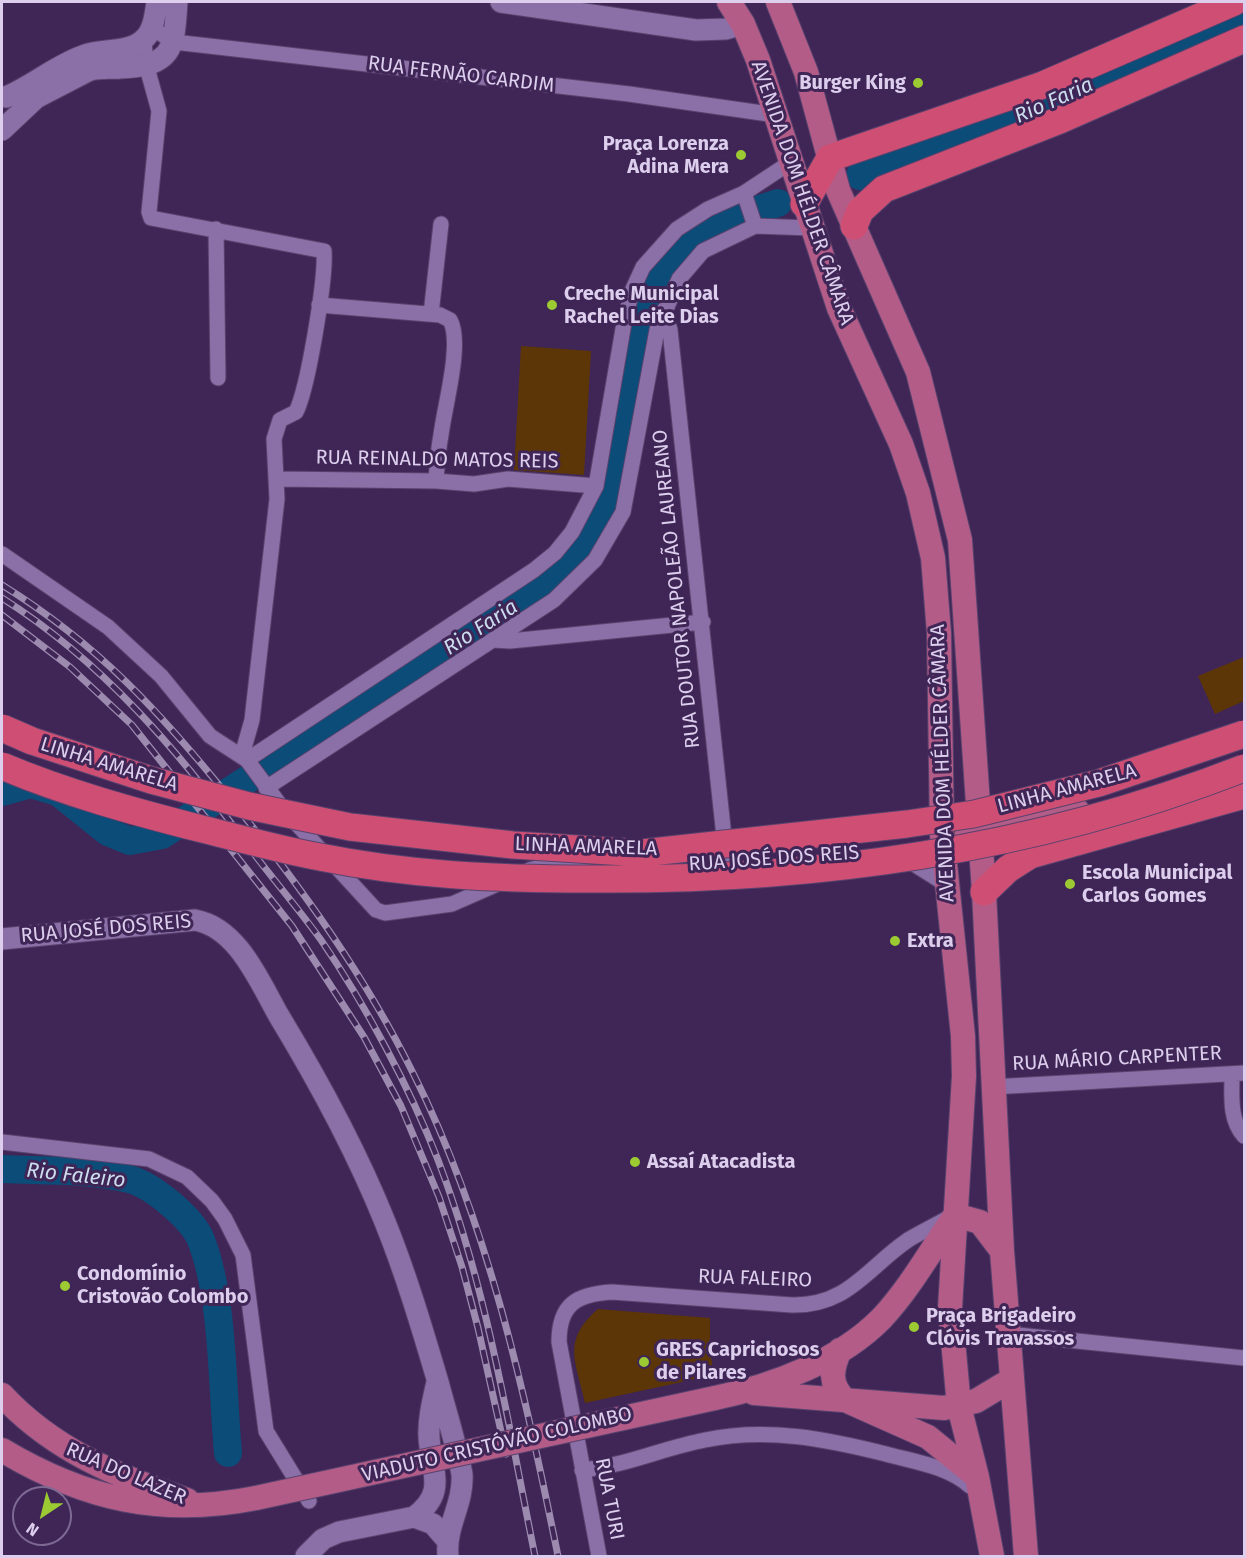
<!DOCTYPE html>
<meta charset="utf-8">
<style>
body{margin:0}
#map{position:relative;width:1246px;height:1558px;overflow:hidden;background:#3f2657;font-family:"Fira Sans",sans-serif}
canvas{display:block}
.frame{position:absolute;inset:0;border:3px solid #dcceec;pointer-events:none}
.north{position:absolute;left:12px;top:1486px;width:60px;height:60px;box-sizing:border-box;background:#3f2657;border:2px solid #7e6993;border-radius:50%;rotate:215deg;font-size:16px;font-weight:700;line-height:24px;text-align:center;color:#dcceec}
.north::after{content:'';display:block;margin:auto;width:21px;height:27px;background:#9cca32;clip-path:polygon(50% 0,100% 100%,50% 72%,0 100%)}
</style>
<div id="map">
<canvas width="1246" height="1558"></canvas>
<div class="frame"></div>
<div class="north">N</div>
</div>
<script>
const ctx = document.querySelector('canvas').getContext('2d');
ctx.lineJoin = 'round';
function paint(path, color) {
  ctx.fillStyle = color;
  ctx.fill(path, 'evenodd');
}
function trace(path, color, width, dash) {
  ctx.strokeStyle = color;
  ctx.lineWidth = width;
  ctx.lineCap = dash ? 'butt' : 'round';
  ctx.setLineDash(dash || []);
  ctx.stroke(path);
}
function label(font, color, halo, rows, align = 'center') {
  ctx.font = font + ' "Fira Sans",sans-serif';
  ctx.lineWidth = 6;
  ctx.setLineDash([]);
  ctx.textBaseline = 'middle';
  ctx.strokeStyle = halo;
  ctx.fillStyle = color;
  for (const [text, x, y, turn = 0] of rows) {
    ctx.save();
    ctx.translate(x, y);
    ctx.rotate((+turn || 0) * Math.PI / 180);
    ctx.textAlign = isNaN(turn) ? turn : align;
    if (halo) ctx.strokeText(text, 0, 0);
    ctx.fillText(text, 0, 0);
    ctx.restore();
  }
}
paint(new Path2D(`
 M521,346L591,351L584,475L514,470Z
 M1244,657V701L1215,714L1198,676Z
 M598,1309L710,1318V1350L714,1375L585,1403C576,1361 561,1341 598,1309Z`), '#5c3606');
trace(new Path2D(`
 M860,176L993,128L1244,17
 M2,792L31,784L58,792L108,832L130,841L162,835L539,590L568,566L593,533L609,496L647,304L661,273L683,248L711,225L778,203
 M2,1169C43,1171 89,1169 129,1179C152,1185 192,1218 201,1240C224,1299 222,1389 228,1453`), '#0c4c78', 28);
const street = new Path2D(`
 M153,24L158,32L174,42L629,94L776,115
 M144,40L146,64L159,111L149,212L151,218L324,251C326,279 308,388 296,412L280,420L274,439L277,499L252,720L242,755
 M744,193L755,226
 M216,229L218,378
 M319,305L440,315L450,320C463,343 444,408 441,435C438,450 437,465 436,481
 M664,310L670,330L727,865
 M431,314L441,224
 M278,479L436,481L474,484L508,479L596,486
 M2,554L108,627L161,676L210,736L247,760L283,809L376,910L385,913L452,904L502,882
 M493,640L510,641L703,622
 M247,760L534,570L555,553L572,532L596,486L624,323L632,291L643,267L677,229L708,209L744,193L791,162
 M266,788L554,600L595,560L623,512L657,330L679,279L703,251L755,226L811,228
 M906,859L947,885
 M529,870L549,865L601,866
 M1232,1074C1232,1095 1229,1120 1244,1136
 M992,1087L1244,1073
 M2,1142L149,1159L187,1177L212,1201L225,1219L243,1255L266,1431L309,1501
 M1008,1334L1244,1358
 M582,1470C625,1466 663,1448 705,1440C767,1427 826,1439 886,1454C915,1462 947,1466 970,1486
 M599,1556L559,1342C559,1304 577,1294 612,1292L792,1305C848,1306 867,1268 908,1240C921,1232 936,1225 950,1217`);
const secondary = new Path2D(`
 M501,2L696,30L726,29L743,24
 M6,97C34,85 56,65 85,55C102,49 129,53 143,40C154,31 155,14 157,2
 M2,130L36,98L88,71C98,67 109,69 120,68C174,66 174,48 177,2
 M2,939L195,920C238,928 259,981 279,1016C319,1082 356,1150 385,1222C406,1274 422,1328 438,1382C446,1412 456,1443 462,1474C464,1504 445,1526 448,1556
 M414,1517C448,1492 431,1472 429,1437C428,1419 433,1400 437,1382
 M306,1556L323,1539L339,1532L414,1517L433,1524L446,1539`);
const primary = new Path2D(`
 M729,2L743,24L758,60L839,308L901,444L918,493L933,558L939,633L942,835L963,1036L964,1076L950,1308L959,1406L977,1477L992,1556
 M778,2L806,72L838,190L918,372L960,540L984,892L1002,1251L1026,1556
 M966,837L978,830L1066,807L1076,809L1082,816L1083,826L1077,837
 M955,1215L980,1222L1002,1251
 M840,1350C831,1370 829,1384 845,1400L928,1437L977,1477
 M754,1393L944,1408L976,1401L1011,1380
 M2,1395C53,1450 117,1476 187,1500
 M715,1398C773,1386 840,1361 882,1318C910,1288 931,1250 954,1217
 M2,1450C84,1499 161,1517 256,1498`);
const highway = new Path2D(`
 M804,204L830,158L1043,85L1234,2
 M854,226L860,211L884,189L1060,120L1244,39
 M984,892L1008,869L1030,855L1244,795`);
trace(street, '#59426d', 17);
trace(secondary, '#59426d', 23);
trace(primary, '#59426d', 26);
trace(highway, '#59426d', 29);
trace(street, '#8a70a7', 15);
trace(secondary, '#8a70a7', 21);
trace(primary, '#b35c88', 24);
trace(highway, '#cf4f74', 27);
const rail = new Path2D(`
 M2,585C98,644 162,714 232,801C301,887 366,977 414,1075C489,1225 525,1394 558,1556
 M2,598C102,661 179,751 248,846C272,878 298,908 321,940C365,1004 410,1088 438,1160C487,1288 508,1423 535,1556
 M2,615L70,667L132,725L292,926L364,1037L401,1106L439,1197L462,1267L478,1328L506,1454`);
trace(rail, '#9c8aaf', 7);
trace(rail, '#3f2657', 4.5, [14]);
const primaryBridge = new Path2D(`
 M256,1498L715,1398`);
const highwayBridge = new Path2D(`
 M2,728L32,741L151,780L249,806L350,827L513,845L642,853L907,824L974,814L1099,783L1244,734
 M2,766C66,793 135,812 202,829C242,839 281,850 320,857C408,875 498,879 587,879C815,881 1031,851 1244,768`);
trace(primaryBridge, '#59426d', 26, []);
trace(highwayBridge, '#59426d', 29, []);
trace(primaryBridge, '#b35c88', 24);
trace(highwayBridge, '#cf4f74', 27);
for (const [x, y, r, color] of [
 [918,83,6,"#9cca32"],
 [741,155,6,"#9cca32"],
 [552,305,6,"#9cca32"],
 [1070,884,6,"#9cca32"],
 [895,941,6,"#9cca32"],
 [635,1162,6,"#9cca32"],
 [65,1286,6,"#9cca32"],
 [914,1327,6,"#9cca32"],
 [644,1362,6,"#9cca32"]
]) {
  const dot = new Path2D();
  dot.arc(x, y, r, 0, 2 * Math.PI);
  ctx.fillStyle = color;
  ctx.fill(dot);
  trace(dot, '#3f2657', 2);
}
label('20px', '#dcceec', '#3f2657', [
 ["RUA FERNÃO CARDIM",461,75,7],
 ["AVENIDA DOM HÉLDER CÂMARA",802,193,71],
 ["RUA REINALDO MATOS REIS",437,460,1],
 ["RUA DOUTOR NAPOLEÃO LAUREANO",677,589,-96],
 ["AVENIDA DOM HÉLDER CÂMARA",943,763,-92],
 ["LINHA AMARELA",109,765,17],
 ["LINHA AMARELA",1067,789,-15],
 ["LINHA AMARELA",586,847,2],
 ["RUA JOSÉ DOS REIS",774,859,-4],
 ["RUA JOSÉ DOS REIS",106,929,-5],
 ["RUA MÁRIO CARPENTER",1117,1059,-3],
 ["RUA FALEIRO",755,1279,2],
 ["VIADUTO CRISTÓVÃO COLOMBO",497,1445,-13],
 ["RUA DO LAZER",126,1474,23],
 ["RUA TURI",609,1499,79]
]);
label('bold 20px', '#dcceec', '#3f2657', [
 ["Burger King",906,83,"right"],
 ["Praça Lorenza",729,144,"right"],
 ["Adina Mera",729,167,"right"],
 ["Creche Municipal",564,294],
 ["Rachel Leite Dias",564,317],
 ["Escola Municipal",1082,873],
 ["Carlos Gomes",1082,896],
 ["Extra",907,941],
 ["Assaí Atacadista",647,1162],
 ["Condomínio",77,1274],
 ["Cristovão Colombo",77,1297],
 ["Praça Brigadeiro",926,1316],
 ["Clóvis Travassos",926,1339],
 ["GRES Caprichosos",656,1350],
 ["de Pilares",656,1373]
], 'left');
label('italic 21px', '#ccdeee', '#3f2657', [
 ["Rio Faria",1054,101,-24],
 ["Rio Faria",481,628,-33],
 ["Rio Faleiro",76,1176,6]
]);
</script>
